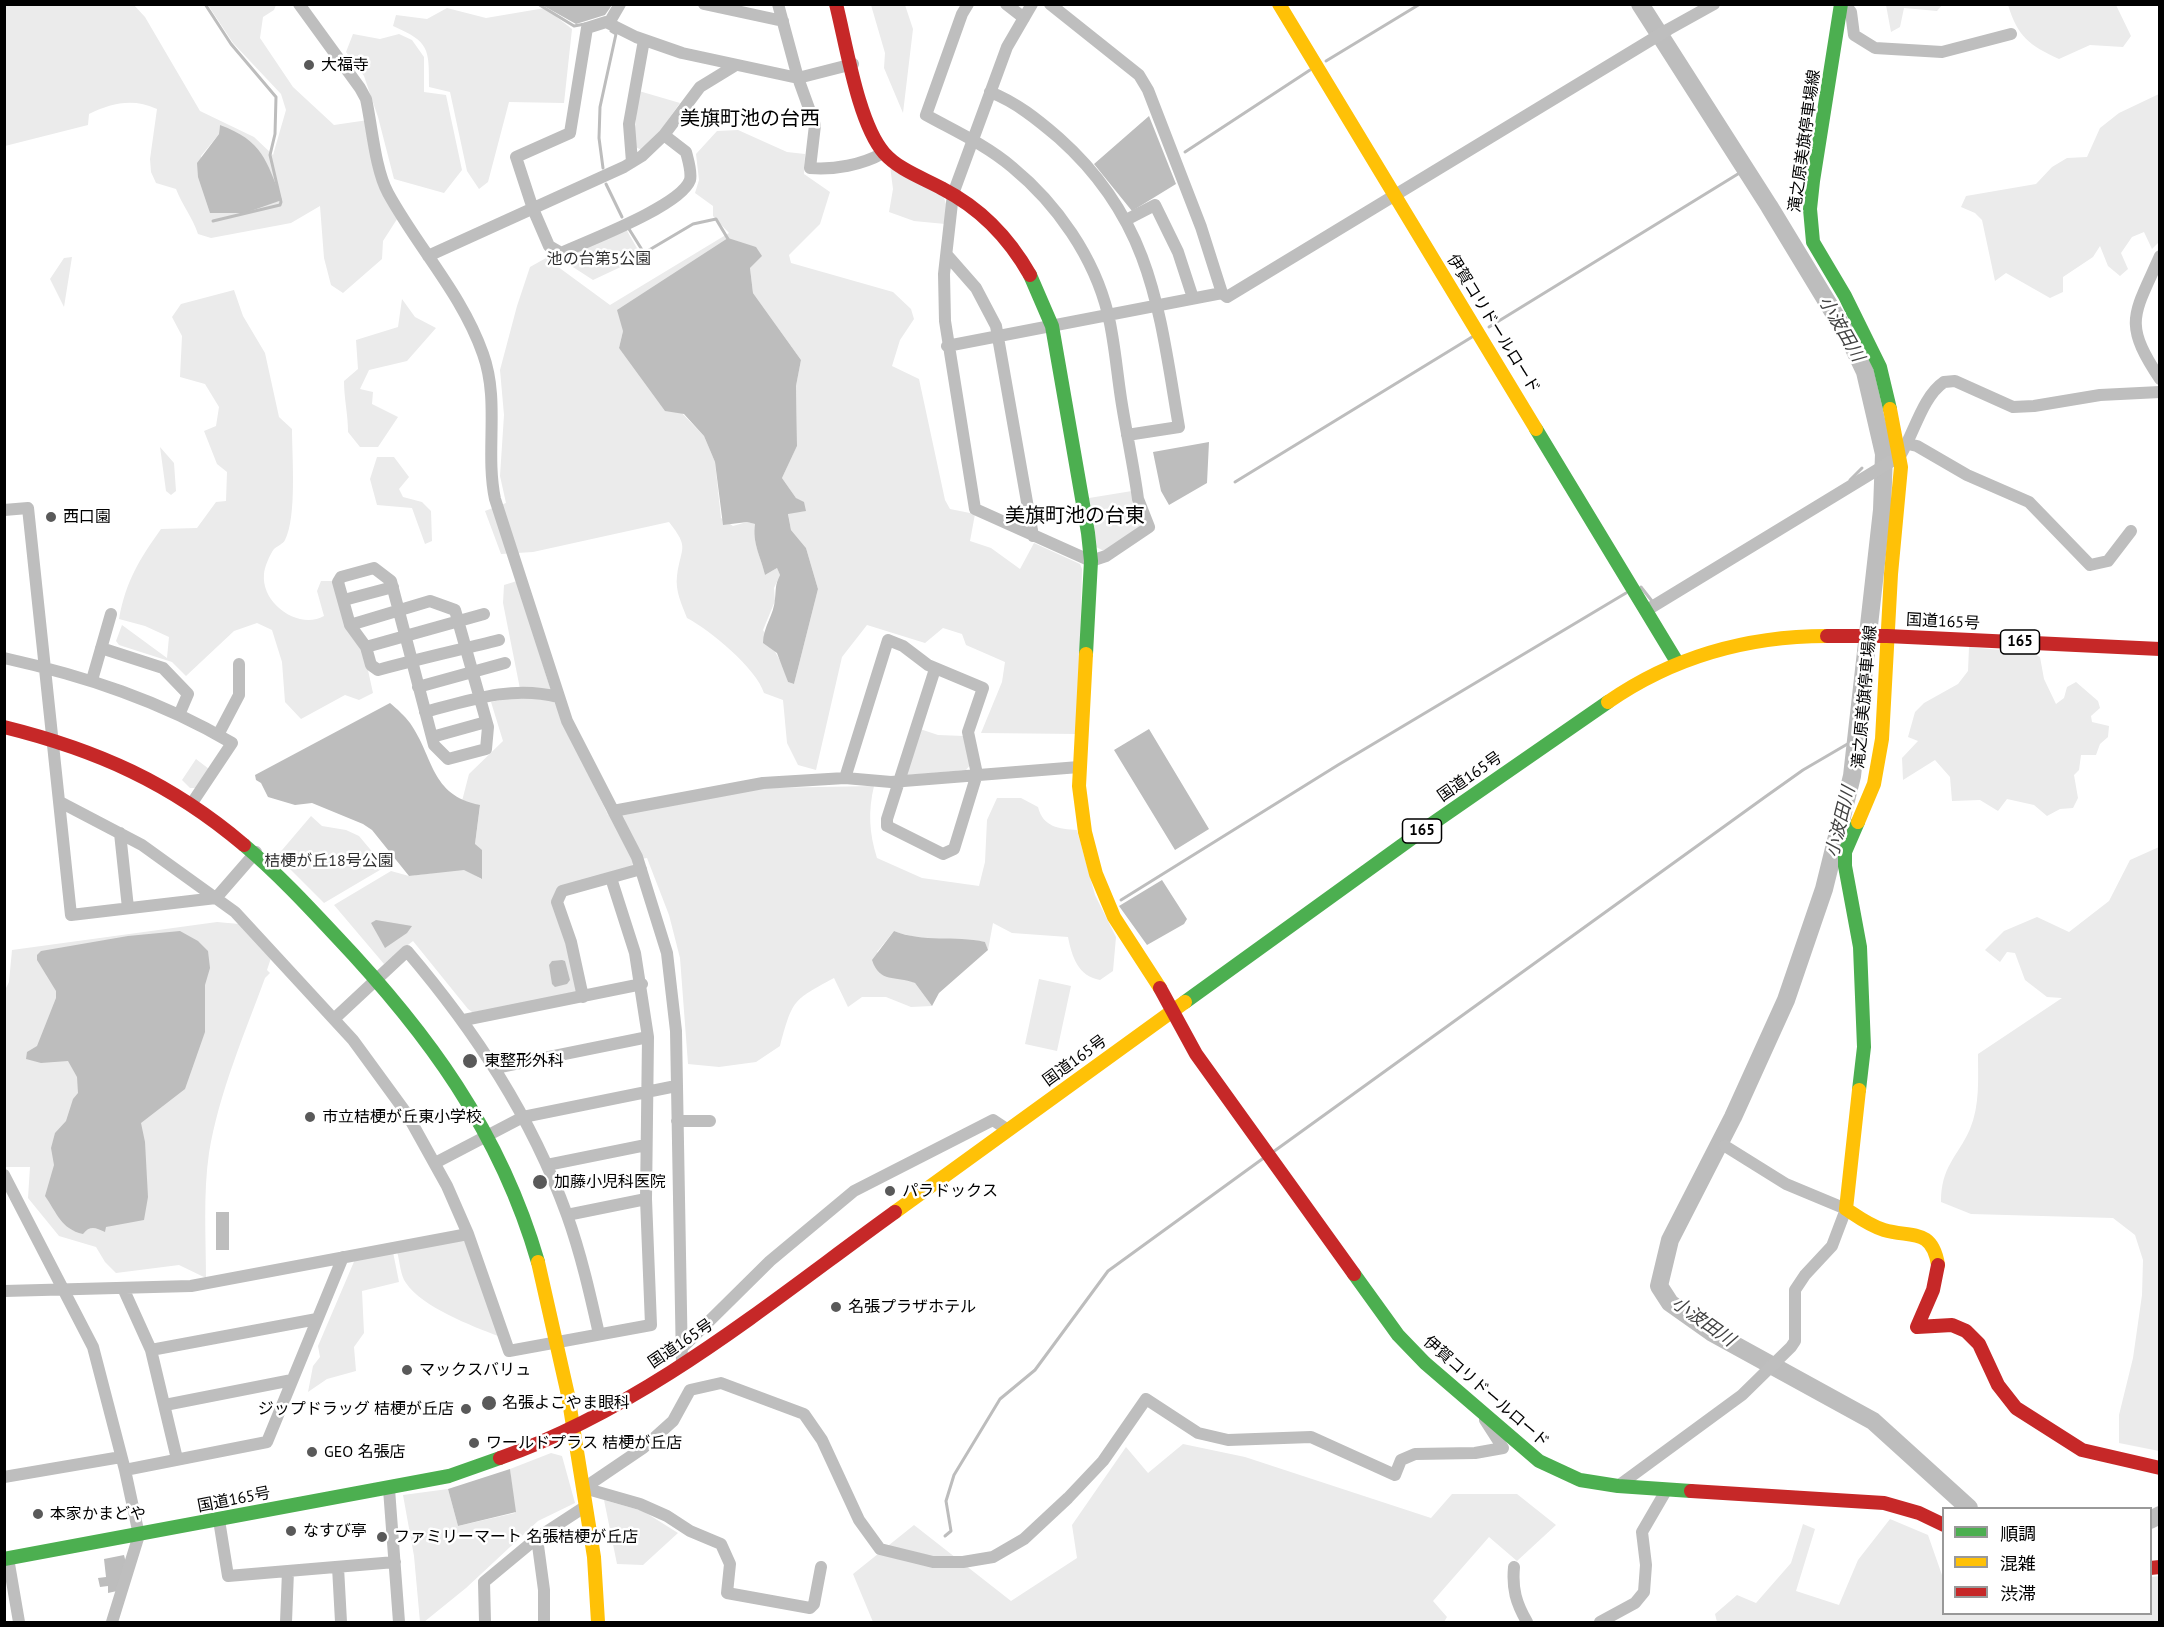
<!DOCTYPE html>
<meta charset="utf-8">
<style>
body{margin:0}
#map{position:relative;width:2164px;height:1627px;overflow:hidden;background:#fff;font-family:"PT Sans","Noto Sans JP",sans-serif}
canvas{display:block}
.frame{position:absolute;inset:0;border:6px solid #000;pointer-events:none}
.legend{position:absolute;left:1942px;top:1507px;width:210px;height:108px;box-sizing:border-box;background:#fff;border:2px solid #999;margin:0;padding:8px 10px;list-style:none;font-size:18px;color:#000}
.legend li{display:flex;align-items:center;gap:12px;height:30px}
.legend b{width:30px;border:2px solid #999}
</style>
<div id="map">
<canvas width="2164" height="1627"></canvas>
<div class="frame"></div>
<ul class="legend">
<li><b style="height:8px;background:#4caf50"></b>順調</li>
<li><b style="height:8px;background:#ffc107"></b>混雑</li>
<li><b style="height:8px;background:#c62828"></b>渋滞</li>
</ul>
</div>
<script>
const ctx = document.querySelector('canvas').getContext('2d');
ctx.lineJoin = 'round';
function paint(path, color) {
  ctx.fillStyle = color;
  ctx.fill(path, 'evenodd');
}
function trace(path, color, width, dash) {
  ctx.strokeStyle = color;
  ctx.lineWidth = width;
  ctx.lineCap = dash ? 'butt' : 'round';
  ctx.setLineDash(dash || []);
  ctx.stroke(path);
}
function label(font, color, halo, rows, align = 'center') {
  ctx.font = font + ' "PT Sans","Noto Sans JP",sans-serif';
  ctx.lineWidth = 5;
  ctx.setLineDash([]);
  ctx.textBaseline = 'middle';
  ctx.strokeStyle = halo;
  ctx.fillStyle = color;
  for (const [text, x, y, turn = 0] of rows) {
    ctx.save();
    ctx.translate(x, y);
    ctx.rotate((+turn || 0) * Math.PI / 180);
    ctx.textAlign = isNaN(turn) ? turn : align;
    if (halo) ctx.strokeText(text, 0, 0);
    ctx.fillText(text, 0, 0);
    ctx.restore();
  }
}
paint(new Path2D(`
 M133,4L145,17L200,111L254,137L273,155L286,110L281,94L233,43L208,5H276L274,10L263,17L260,38L293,87L334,125L368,120L399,216L383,241L382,259L343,293L331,285L324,258L320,206L291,223L211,238L198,234C193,218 182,205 176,189L156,183L151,172L150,159L157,109C133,98 112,103 89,114L88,125L5,146V5ZM220,125L245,213H210L201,156L219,134Z
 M871,5H905L913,29L903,113L884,68L885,53Z
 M1886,5V4L1942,5L1937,11L1904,8L1900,27L1891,32Z
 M2008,5H2116L2131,36L2123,47L2090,45L2059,59C2029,45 2018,37 2008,5Z
 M447,8L486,18L545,8L572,29L564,103L509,102L488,182L479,189L467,171L450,92L429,87C429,49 430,42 393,26L396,15L427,19Z
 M353,34L380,39L399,34L412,40L424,57V92L446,95L462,170L444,193L394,179L378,117L364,76L346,52Z
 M639,91L680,103L658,134L642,150L633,146Z
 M2159,94L2160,241L2152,249L2144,232L2132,237L2121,253L2128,269L2120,276L2108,266L2100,246L2093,257L2063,277V292L2050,298L2006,273L1995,281L1982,220L1975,213L1961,207L1966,196L2036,184L2052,167L2067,158L2087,157L2100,128L2119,113Z
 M738,130L787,152L805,154L804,174L830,192L820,224L789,255L791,263L893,292L911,309L914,319L900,340L892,366L919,379L945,500L950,509L975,514L970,541L991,548L1020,569L1034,543L1080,564L1082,569L1078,734L981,733L1002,682L1005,662L966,645L962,634L943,628L925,643L867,625L842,657L816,770L798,765L787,743L783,700L764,693C756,668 710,630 687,618C682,605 675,591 677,576C681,546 690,549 669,522L533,552L501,554L485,511L506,503L500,476L504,415L500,370L517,306L530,267L546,258L610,305L729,233L713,216V206L695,193L699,180L696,154L717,131ZM762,256L750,268L753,293L801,360L796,386L797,446L782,478L805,511L788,513L791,530L806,548L818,589L794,684L788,682L783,666L763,630L775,601L774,588L780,575L777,568L765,575C761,556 752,543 755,524L747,522L733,526L721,518L715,462L704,436L619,348L623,331Z
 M890,166L943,195L946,204L945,224L914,221L889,212L893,189Z
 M626,229L642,257L593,280L559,258Z
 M72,257L64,307L50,279L64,258Z
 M234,290L243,316L265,353L279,417L292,429C292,456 297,517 285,540C283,544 277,546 274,549C270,554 264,568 264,574C261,604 299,630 324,616L317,591L321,581H334L364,652L373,693L359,700L345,695L301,719L285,702L282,662L272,630L257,623L234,631L186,676L172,662L119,645L116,641L122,625L167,658L169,637L145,626L119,619C126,581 139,560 161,529L197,528L216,502L226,501L227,472L217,464L204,431L216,426L219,407L205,384L180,377L182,336L172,317L181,304Z
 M402,299L415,317L436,328L407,361L369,370L360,389L373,392L372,404L398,417L378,447H360L348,432C348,414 344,399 344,381L358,369L356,340L398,327Z
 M160,447L174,463L176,491L171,495L166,491Z
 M377,457H394L409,477L399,489L403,497L422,502L431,511L432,541L425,544L412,508L377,505L370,479Z
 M1132,491L1141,523L1139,528L1104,551L1096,547L1089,498Z
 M517,581L554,701L608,815L766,788L874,786C868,811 869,833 877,858L922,878L979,886L985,862L987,820L997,798H1021L1038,807C1043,827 1059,829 1077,830L1095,895L1116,937L1113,971L1100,980C1078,976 1072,957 1068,937L1012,933L993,923L988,950L985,942C955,939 922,942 894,931L877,952L907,979L915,983L932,1006L911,1007L886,997H862L848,1007L834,978C792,1001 793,999 780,1046L756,1062L719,1067L688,1064L680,958L669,915L647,858L635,860L632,866L558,887L578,988L574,994L475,1014L468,1009L413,941L384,964L334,905L391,871L409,876L464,869L481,879L475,844L480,806L462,801L469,774L503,741L491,702L510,698L522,699L503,603L504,585Z
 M1969,647L2032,653L2040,657L2044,679L2056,704L2064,698L2067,687L2076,682L2098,701L2100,708L2091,716L2092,722L2109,726L2108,737L2100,744L2096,755H2081L2079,770L2074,775L2078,798L2073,808L2060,809L2047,816L2034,805L2007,799L1998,811L1980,800L1952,801L1950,777L1935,760L1903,780L1902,758L1918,741L1908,737L1915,712L1924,703L1958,684L1968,671Z
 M920,729L938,735L964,736L971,764L966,770L908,775L905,772Z
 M196,759L209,769L197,788H190L182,780Z
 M311,816L322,826L346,830L359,836L385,867L324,903L277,856Z
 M2159,847V1451L2119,1443V1415L2133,1358L2142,1295L2143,1260L2135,1235L2113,1218L1971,1214L1941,1202C1941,1166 1957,1158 1970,1129C1980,1105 1978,1079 1978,1054L2062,998L2047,997L2025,980L2015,953L2007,952L2000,962L1985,950L2004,931L2037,917L2069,932L2109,901L2130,860Z
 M217,922L239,924L271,958L267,970L270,973L265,978C244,1035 219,1093 209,1153C203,1194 206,1238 206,1278L179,1265L116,1273L105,1262L96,1247L59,1236L28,1198L30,1167H5L4,992L9,982L12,950Z
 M1039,979L1071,986L1057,1051L1025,1044Z
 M461,1239L467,1243L498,1336C472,1326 422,1307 406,1283C400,1275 400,1261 397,1252Z
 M393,1252L399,1282L362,1291L364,1333L354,1347L356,1371L327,1379L308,1392L313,1366L320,1357L318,1346L356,1257Z
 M1183,1444L1245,1457L1431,1518L1452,1494H1517L1556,1525L1517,1561L1489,1537L1433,1601L1447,1617L1444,1622H873L853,1574L914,1525L1011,1601L1077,1558L1072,1525L1126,1447L1148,1473Z
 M551,1453L562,1456L575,1503L538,1521L466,1588L424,1622H420L414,1556L403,1495L448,1489L458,1526L515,1513L510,1469Z
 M604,1500L643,1511L678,1533L643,1565L617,1564Z
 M1890,1519L1928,1535L1943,1578L1944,1614H2150L2151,1577L2159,1576V1622H1717L1715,1614L1737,1595L1756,1603L1791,1563L1803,1524L1815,1529L1796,1591L1839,1605L1858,1560Z`), '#ebebeb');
paint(new Path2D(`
 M542,5H612L605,15L576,24Z
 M1149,116L1176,184L1132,211L1094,164Z
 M220,125C263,141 266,160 282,200L245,213H210L198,177L197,163L219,134Z
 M728,238L756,247L762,256L750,268L753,293L801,360L796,386L797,446L782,478L796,498L804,502L806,511L788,514L791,530L806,548L818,589L794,684L788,682L777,653L763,643C763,627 774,615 775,599C776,589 775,585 780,575L777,568L765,575C761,557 752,543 755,524L747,522L723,525L715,462L704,436L684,414L665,411L619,348L623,331L617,310Z
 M1209,442L1207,483L1169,505L1161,491L1153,452Z
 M390,703C397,709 405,716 410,723C434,757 430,795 480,805L475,844L482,850V879L464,870L409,876L372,830L363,824L312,803L295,805L268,797L261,783L256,780L255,775Z
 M1149,729L1209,829L1175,850L1114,750Z
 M1162,880L1187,919L1184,924L1147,945L1119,906Z
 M376,920L412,926L407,933L385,948L371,923Z
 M180,931L198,941L208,951L210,968L205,985V1032L185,1089L141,1123L145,1142L148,1197L144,1220L106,1227L105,1232C96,1228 90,1225 83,1234C61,1229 57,1213 45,1196L54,1165L51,1148L55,1133L66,1121L73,1099L78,1093L77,1077L68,1061L41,1063L26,1059L27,1052L37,1046L56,998V991L37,960V955L41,951L128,936Z
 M894,931C924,943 954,935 985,942L988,950L939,993L932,1006L915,983C895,975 880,984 872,960Z
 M562,960L565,961L570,980L567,984L555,987L552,984L549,965L552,961Z
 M216,1212H229V1250H216Z
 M510,1469L516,1512L458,1526L448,1489Z
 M124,1555L127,1567L117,1591L108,1593V1586L100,1587L98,1578L106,1577L104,1559Z`), '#bdbdbd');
trace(new Path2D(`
 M205,4L231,44L276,97L275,134L270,155L281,202L280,205L213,221
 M538,4L574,26L585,24
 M1326,61L1420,4
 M1185,152L1310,70
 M603,168L599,138L600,107L616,34L611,31
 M606,184L622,217
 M629,229L644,253L693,224L716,219L728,239
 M1489,327L1746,169
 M1850,480L1862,468
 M1235,482L1472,337
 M1641,587L1652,601
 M1121,900L1338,765L1626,593
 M1273,1152L1765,797L1803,770L1856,739
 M945,1536L951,1531L946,1501L954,1475L1000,1399L1035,1370L1108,1271L1265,1157`), '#bdbdbd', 3);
trace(new Path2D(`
 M1640,4L1769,206L1849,338L1865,372L1884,454L1882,510L1852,776L1824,889L1786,1000L1733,1117L1670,1240L1659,1286L1670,1303L1711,1332L1873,1421L1969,1508
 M2150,1520L2160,1515`), '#bdbdbd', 18);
trace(new Path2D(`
 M299,4L360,88L366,99C372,126 375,169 388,193C418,248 462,294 483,354C500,401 485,451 495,499L567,721L637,857L667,953L676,1031L682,1365
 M704,4L783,21
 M778,4L798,78L815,125L810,168C834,170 862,165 883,153
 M968,4L962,14L926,115C955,131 986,145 1012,167C1057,204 1094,257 1108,314C1115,343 1117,375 1122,405C1127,436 1134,468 1138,499L1149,527L1106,556L1091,561L975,509L945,321L944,274L953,194L1007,47L1032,4
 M1006,4L1024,18
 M1050,4L1139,75L1148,90L1201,227L1222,293L1227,297L1669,29L1714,4
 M1845,4L1851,12L1854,35L1875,48L1942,52L2011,34
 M609,23L620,4
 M990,92C1016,102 1038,120 1059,138C1153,222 1159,311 1179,427L1127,435
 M664,135L686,152C688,160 692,172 690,180C681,206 587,241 561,253L549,246L533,209L516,157L570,133L587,28L606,22L636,37L682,53L798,78L853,64
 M632,162L629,124L644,40
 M1126,220L1155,205L1178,252L1193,298
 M947,255L976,288L996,326L1033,536
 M428,256L624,167L642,156L664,135L700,87L736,65
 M2160,256C2134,315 2122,322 2160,379
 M947,346L1222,293
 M1908,444L1917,446L1967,475L2029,502L2090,565L2108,561L2131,531
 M4,510L28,508L71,915L216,898L256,852
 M344,600L393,587
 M1647,610L1900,456C1914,434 1922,397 1944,382L1955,381L2013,407L2034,406L2100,395L2160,392
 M350,625L430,601L455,610L488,727L486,749L448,759L434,745L391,581L374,568L341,577L338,582L350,625L366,647L371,665L378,670C418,659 459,650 499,640
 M366,647L484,614
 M101,648L163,668L188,694L179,715
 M4,658C85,676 161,701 232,743L192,803
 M92,680L111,614
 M418,687L505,663
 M425,712C470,700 513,685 558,697
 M218,735L239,695V664
 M432,737L486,722
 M845,778L888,640L903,646L928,665L983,688L968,732L977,774L954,849L943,854L887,826V819L935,669
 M60,802L142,845L235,912L353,1040L407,1114L447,1186L468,1234L509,1351L651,1325L646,1199L648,1037L635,953L611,878
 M613,811L763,783L845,778L891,782L1079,767
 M120,833L128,908
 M583,997L571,942L557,902L562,891L641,869
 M334,1019L407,951C475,1031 531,1116 567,1215C581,1254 590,1294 599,1334
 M464,1020L642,984
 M495,1068L648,1037
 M677,1121H710
 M435,1163L523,1117L676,1086
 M547,1165L646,1145
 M4,1175L93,1347L125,1470L139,1535L112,1622
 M567,1215L646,1199
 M123,1288L151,1350L177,1459
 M4,1291L191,1286L468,1234
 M682,1348L770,1261L854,1191L993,1120L1008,1130
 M151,1350L317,1319
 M165,1405L292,1380
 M125,1470L267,1442L343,1257
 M4,1477L121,1457
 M1618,1486L1742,1395L1791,1347L1795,1341V1290L1805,1275L1832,1246L1846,1209L1786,1184L1725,1146
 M584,1488L643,1448L673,1421L690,1390L721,1383L804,1414L822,1440L859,1520L880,1549L933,1562H963L993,1557L1024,1539L1068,1498L1103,1461L1146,1399L1198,1433L1228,1440L1311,1437L1395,1475L1401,1460L1415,1454L1475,1453L1503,1448L1485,1420
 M584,1488L640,1504L667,1516L690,1531L721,1544L730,1564L727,1593L810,1608L814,1604L821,1567
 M389,1489L399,1622
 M219,1520L228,1576L395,1562
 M537,1538L544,1590V1622
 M8,1558L19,1622
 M338,1567L341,1622
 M1514,1567C1512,1589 1516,1603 1527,1622
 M286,1622L288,1571
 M485,1622L484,1582L537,1538L586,1506
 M1600,1622L1635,1603L1644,1592L1646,1565L1642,1532L1667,1489`), '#bebebe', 12);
trace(new Path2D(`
 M1841,4L1813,181L1810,209L1813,242L1845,296L1880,367L1890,409
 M1030,275L1052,326L1088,533L1091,561L1086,654
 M1536,429L1677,662
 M1858,822L1845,852V866L1860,947L1864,1047L1859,1090
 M244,845C277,873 306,904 335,935C427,1032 500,1131 538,1262
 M1185,1002L1426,828L1608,702
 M1354,1274L1398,1335L1425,1363L1539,1461L1580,1480L1618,1486L1691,1491
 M4,1559L449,1476L500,1458`), '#4caf50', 14);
trace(new Path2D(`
 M1279,4L1536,429
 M1086,654L1079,786L1085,832L1096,874L1114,917L1160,988
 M1608,702C1673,657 1748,636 1827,636
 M1858,822L1874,784L1882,739L1891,574L1901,467L1890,409
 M1859,1090L1846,1209C1858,1217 1870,1226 1884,1230C1910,1238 1932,1227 1938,1265
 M895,1212L1185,1002
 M538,1262L568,1395L594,1557L598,1622`), '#ffc107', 14);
trace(new Path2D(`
 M836,4C846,43 858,123 884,153C899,170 923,178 943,189C980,208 1009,238 1030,275
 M1827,636H1887L2160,649
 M4,727C97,750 171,783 244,845
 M1160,988L1196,1054L1354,1274
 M1938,1265L1933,1290L1917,1327L1952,1325L1966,1331L1979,1344L1998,1385L2016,1408L2082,1450L2160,1468
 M500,1458C647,1406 770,1302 895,1212
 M1691,1491L1884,1503L1919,1513L1944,1525
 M2150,1568L2160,1567`), '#c62828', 14);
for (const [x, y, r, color] of [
 [309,65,6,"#595959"],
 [51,517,6,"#595959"],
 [470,1061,8,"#595959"],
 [310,1117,6,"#595959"],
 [540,1182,8,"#595959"],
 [890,1191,6,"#595959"],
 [836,1307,6,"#595959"],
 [407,1370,6,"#595959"],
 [489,1403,8,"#595959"],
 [466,1409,6,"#595959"],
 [474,1443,6,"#595959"],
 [312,1452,6,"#595959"],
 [38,1514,6,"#595959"],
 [291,1531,6,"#595959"],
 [382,1537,6,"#595959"]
]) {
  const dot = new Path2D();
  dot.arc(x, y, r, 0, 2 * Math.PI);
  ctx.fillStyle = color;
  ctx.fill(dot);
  trace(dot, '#fff', 2);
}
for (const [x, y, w] of [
 [2020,642,39],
 [1422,831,39]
]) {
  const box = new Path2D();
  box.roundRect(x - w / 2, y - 12, w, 24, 4.5);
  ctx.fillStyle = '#fff';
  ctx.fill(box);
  trace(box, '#000', 1.5);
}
label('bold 15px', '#000', null, [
 ["165",2020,642],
 ["165",1422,831]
]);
label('16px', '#000', '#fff', [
 ["大福寺",321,65],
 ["西口園",63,517],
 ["東整形外科",484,1061],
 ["市立桔梗が丘東小学校",322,1117],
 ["加藤小児科医院",554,1182],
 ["パラドックス",902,1191],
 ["名張プラザホテル",848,1307],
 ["マックスバリュ",419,1370],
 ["名張よこやま眼科",502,1403],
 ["ジップドラッグ 桔梗が丘店",454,1409,"right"],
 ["ワールドプラス 桔梗が丘店",486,1443],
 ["GEO 名張店",324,1452],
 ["本家かまどや",50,1514],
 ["なすび亭",303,1531],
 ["ファミリーマート 名張桔梗が丘店",394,1537]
], 'left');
label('16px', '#000', '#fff', [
 ["滝之原美旗停車場線",1805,141,-82],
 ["伊賀コリドールロード",1493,324,58],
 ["国道165号",1943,622,3],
 ["滝之原美旗停車場線",1865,697,-85],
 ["国道165号",1470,777,-35],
 ["国道165号",1075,1061,-36],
 ["国道165号",681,1344,-34],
 ["伊賀コリドールロード",1486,1392,41],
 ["国道165号",234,1500,-11]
]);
label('16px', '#313131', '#fff', [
 ["池の台第5公園",599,259],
 ["桔梗が丘18号公園",329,861]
]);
label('italic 18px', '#424242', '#fff', [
 ["小波田川",1841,329,60],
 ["小波田川",1841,822,-76],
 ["小波田川",1703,1322,35]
]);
label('20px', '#000', '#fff', [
 ["美旗町池の台西",750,119],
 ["美旗町池の台東",1075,516]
]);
</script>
